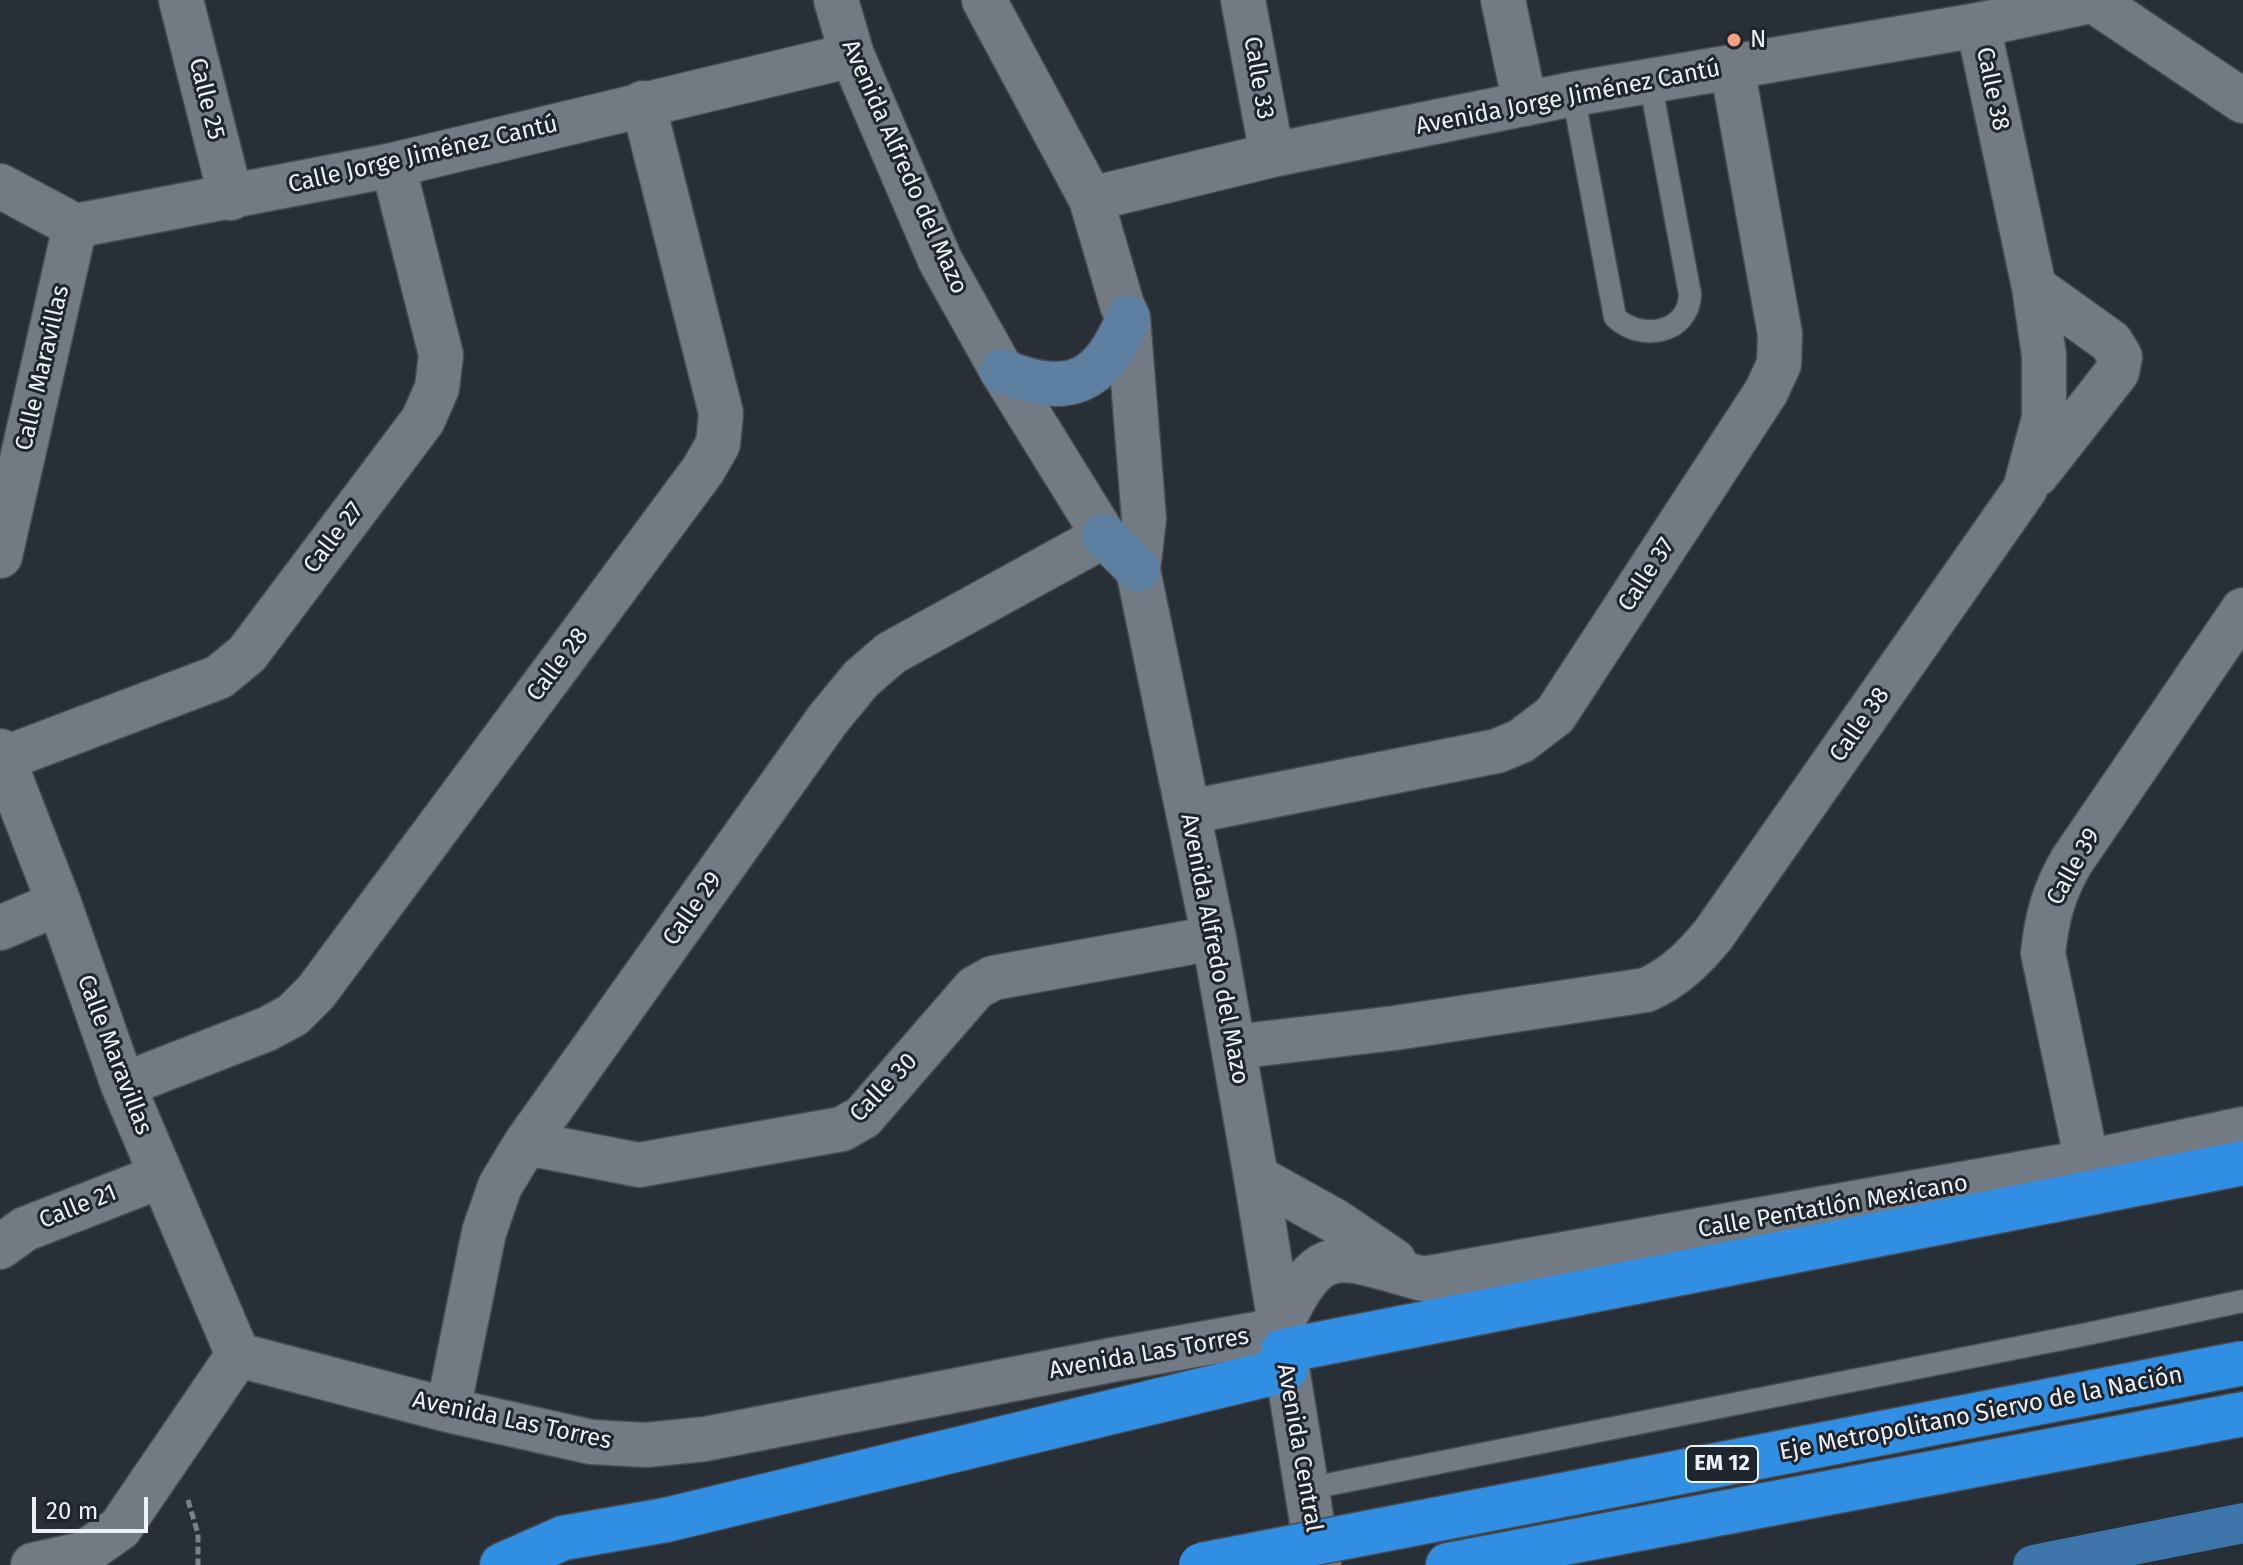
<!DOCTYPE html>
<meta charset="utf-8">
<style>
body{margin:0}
#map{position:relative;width:2243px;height:1565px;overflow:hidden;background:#282f37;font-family:"Fira Sans",sans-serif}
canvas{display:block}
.scale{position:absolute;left:32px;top:1497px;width:116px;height:36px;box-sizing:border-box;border:4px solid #ecf1f6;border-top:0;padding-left:10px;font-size:24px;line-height:28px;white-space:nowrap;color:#ecf1f6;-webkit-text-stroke:6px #1f252d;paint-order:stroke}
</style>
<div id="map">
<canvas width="2243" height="1565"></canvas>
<div class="scale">20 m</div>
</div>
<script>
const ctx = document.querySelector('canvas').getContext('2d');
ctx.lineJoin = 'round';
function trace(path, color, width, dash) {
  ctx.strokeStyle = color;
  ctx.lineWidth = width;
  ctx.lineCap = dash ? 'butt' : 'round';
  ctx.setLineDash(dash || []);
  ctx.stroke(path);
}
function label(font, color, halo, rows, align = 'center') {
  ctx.font = font + ' "Fira Sans",sans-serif';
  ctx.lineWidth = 6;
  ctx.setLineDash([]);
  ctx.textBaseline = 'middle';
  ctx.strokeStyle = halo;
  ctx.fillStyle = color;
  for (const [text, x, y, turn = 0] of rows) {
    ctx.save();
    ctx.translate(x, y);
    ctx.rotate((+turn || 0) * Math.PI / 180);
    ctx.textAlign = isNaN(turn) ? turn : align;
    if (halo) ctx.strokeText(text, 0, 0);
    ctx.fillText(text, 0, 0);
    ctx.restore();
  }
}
trace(new Path2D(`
 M2033,1565L2243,1523`), '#3d74aa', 40);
const service = new Path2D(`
 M1573,94L1615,317C1640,342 1689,334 1690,294L1650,81
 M1306,1489L2087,1334L2243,1301`);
const minor = new Path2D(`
 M181,0L231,198
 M1243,0L1272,155
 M1503,0L1525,104
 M2094,1L2243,101
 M0,186L75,226L393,165L852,55
 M1091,199L1272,155L1573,94L1978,25L2095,0
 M2034,287L2111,342L2120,357L2117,372L2037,474
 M0,556L75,226
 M0,751L59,903L123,1085L238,1355
 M3,759L219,677L247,654L423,420L437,388L441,355L393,165
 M1189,812L1497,751L1521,741L1555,715L1766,392L1779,364L1780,334L1732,67
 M0,928L59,903
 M1234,1047L1395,1028L1646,990C1674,978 1694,958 1713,935L2025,489L2044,418V355L2034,287L1978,25
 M123,1085L267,1029L293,1015L316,992L703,470L718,444L721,413L643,103
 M526,1143L639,1165L842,1129L863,1117L975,988L993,978L1214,938
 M2087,1162L2043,953C2047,917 2053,894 2071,862L2243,610
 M1256,1177L1335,1221L1394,1261
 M0,1247L25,1229L161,1176
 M238,1355L448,1410L591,1442L646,1445L705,1439L1117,1359L1279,1330C1320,1237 1338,1256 1423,1279L2087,1162L2243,1129
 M448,1410L484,1232L500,1186L526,1143L828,719L861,679L891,653L1104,536
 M33,1565L83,1554L120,1528L238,1355`);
const tertiary = new Path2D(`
 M836,0L852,55L940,260L1002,371L1104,536
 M984,0L1091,199L1122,305L1128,318L1144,519L1138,570L1214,938L1256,1177L1319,1565`);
const secondary = new Path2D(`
 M1002,371C1068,398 1102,384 1128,318
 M1104,536L1138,570`);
const motorway = new Path2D(`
 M1283,1351L2243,1163
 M502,1565L563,1538L666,1520L1285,1370
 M1448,1565L2243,1414`);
trace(service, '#464b52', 25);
trace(minor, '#464b52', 47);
trace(tertiary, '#464b52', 47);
trace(secondary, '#464b52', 47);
trace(motorway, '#464b52', 47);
trace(new Path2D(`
 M188,1500L198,1534V1565`), '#7b8188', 5, [8, 4]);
trace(service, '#727a83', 22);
trace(minor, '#727a83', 44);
trace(tertiary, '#727a83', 44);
trace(secondary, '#5e80a0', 44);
trace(motorway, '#308ee3', 44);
const motorwayBridge = new Path2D(`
 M1201,1565L2243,1363`);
trace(motorwayBridge, '#464b52', 47, []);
trace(motorwayBridge, '#308ee3', 44);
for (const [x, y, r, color] of [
 [1734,40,8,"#f2a07f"]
]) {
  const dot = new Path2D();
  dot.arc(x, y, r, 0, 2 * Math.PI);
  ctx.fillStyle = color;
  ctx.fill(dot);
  trace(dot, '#1f252d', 3);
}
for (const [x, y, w] of [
 [1722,1464,72]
]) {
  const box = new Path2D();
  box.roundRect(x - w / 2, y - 18, w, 36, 6);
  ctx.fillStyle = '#1f252d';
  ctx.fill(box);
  trace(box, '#ecf1f6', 2);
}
label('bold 22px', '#ecf1f6', null, [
 ["EM 12",1722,1464]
]);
label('24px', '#ecf1f6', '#1f252d', [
 ["N",1750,40]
], 'left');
label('24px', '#ecf1f6', '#1f252d', [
 ["Calle 33",1258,78,80],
 ["Calle 38",1992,89,78],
 ["Avenida Jorge Jiménez Cantú",1568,98,-11],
 ["Calle 25",206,99,76],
 ["Calle Jorge Jiménez Cantú",423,155,-13],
 ["Avenida Alfredo del Mazo",904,167,66],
 ["Calle Maravillas",43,368,-77],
 ["Calle 27",334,538,-53],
 ["Calle 37",1647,575,-57],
 ["Calle 28",558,665,-53],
 ["Calle 38",1860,725,-55],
 ["Calle 39",2074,867,-61],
 ["Calle 29",693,909,-55],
 ["Avenida Alfredo del Mazo",1214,949,79],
 ["Calle Maravillas",114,1055,69],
 ["Calle 30",884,1088,-46],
 ["Calle 21",78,1207,-22],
 ["Calle Pentatlón Mexicano",1833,1207,-10],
 ["Avenida Las Torres",1149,1354,-10],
 ["Eje Metropolitano Siervo de la Nación",1981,1414,-11],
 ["Avenida Las Torres",512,1421,12],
 ["Avenida Central",1299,1448,80]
]);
</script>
